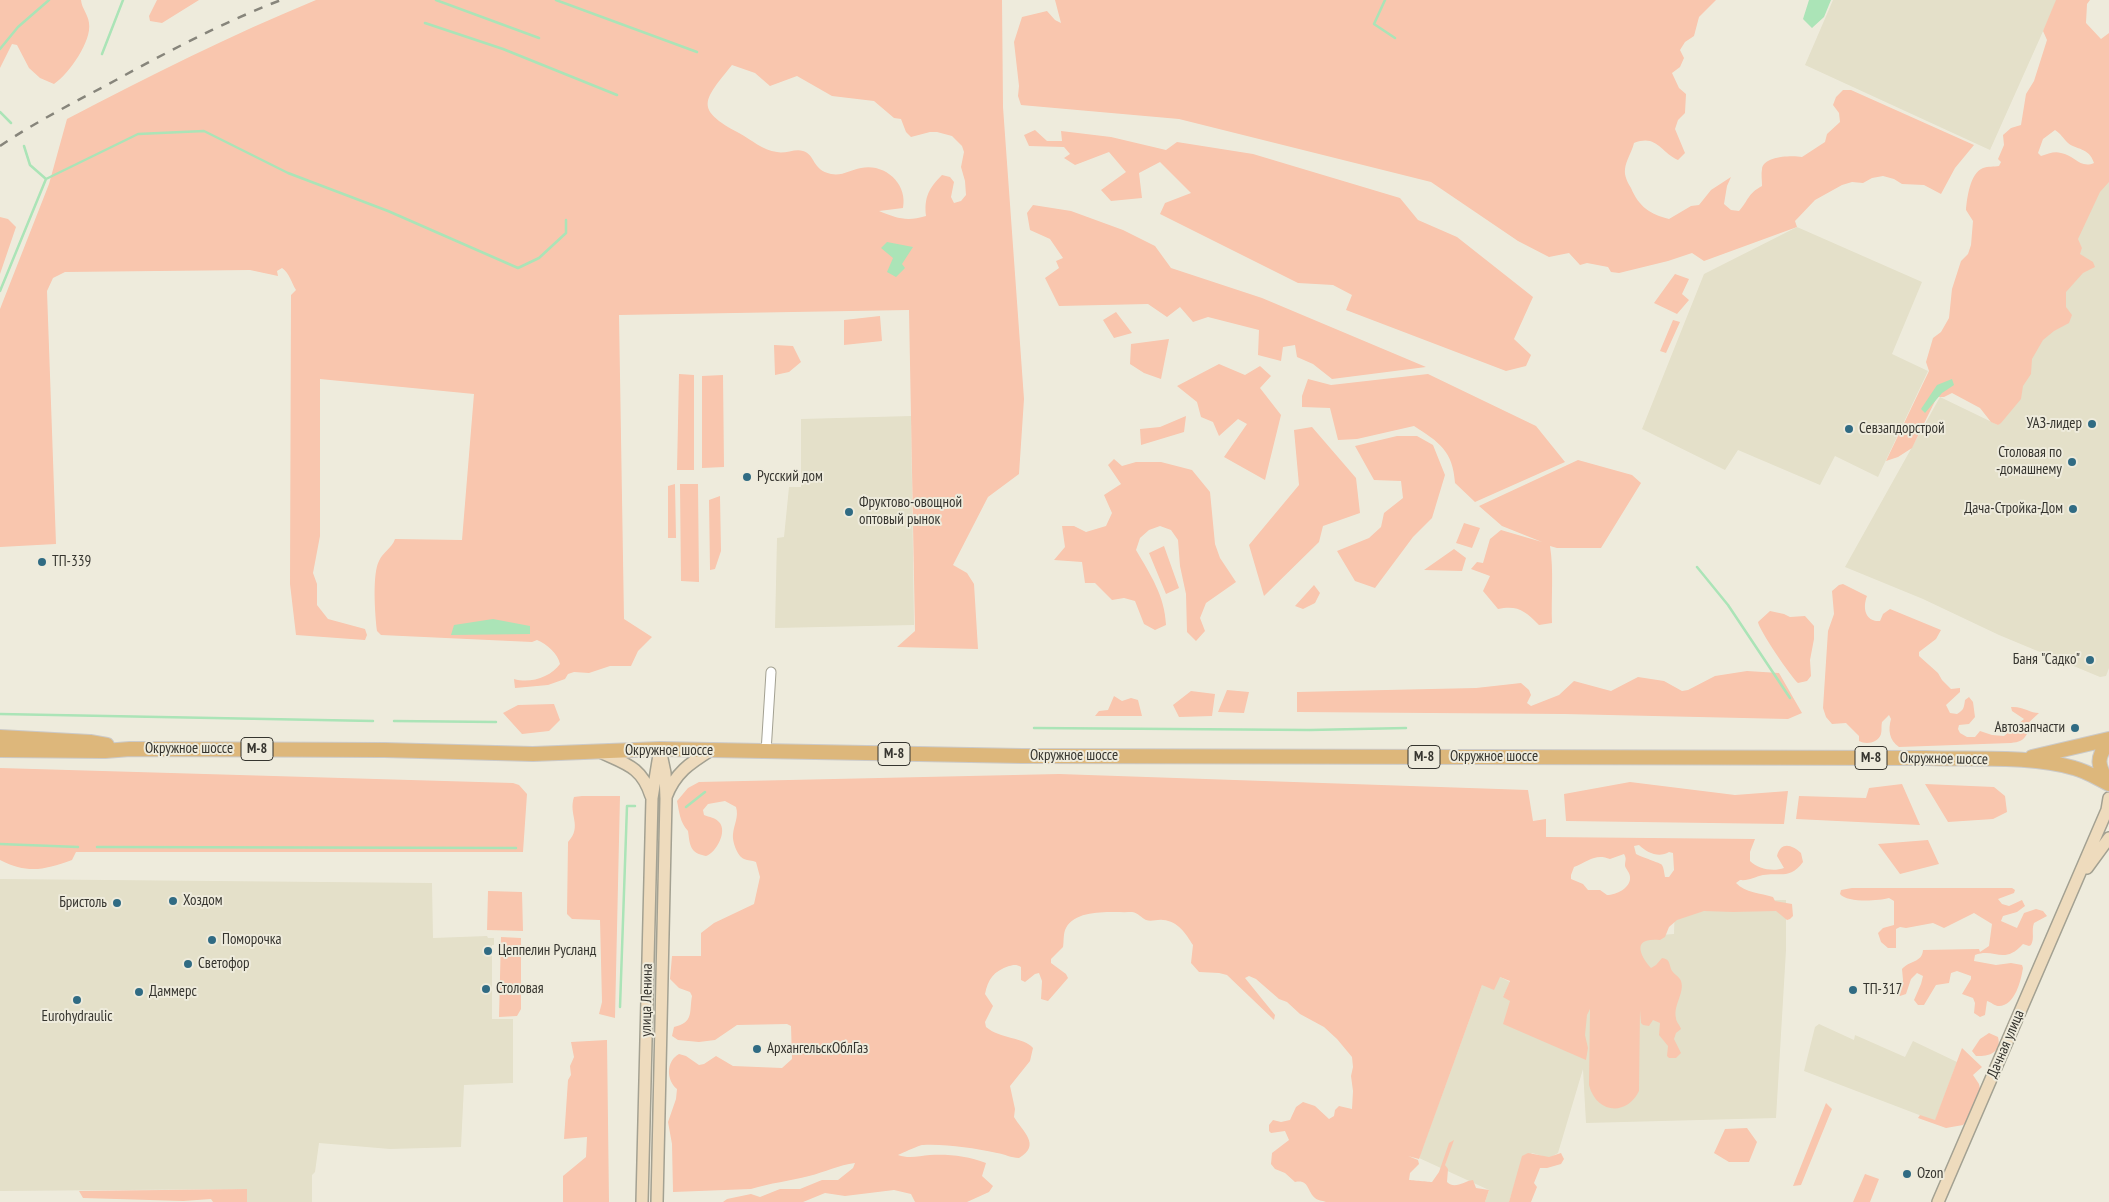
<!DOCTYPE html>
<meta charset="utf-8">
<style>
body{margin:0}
canvas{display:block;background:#eeebdc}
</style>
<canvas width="2109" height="1202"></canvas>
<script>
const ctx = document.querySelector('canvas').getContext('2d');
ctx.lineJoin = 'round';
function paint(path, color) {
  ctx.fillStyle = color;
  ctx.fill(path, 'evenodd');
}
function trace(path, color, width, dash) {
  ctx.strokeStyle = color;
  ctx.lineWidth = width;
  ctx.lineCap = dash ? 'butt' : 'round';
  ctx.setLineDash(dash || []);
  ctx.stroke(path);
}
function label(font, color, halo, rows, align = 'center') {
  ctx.font = font + ' "PT Sans Narrow",sans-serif';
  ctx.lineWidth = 4;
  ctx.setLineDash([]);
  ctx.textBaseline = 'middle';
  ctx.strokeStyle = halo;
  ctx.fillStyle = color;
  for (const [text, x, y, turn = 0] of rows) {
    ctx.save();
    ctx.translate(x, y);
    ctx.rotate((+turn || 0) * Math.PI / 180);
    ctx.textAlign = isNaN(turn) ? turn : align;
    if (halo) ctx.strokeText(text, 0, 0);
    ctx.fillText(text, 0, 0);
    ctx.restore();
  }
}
paint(new Path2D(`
 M1833,0H2057L1990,150L1805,65Z
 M2109,173V668L2106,676L2100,677L1999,635L1923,599L1845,567L1940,397L1998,425L2082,248L2075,236Z
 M1797,227L1922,282L1892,354L1928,371L1878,477L1835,456L1820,485L1738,450L1725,470L1642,429L1704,274Z
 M911,416L914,625L775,628L777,538L784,537L789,487H801V419Z
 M0,879L432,883L433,938L487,936L488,938H494V945H492V1019H513V1083L464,1085L461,1147L390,1149L319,1143L315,1172L312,1175V1202H247L246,1189L0,1191Z
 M1786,900V950L1776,1118L1586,1123L1583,1069L1558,1153L1549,1158L1532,1153L1521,1163L1509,1202H1485L1489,1190L1419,1158L1482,985L1500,977L1510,982L1503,997L1580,967L1630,937L1674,934L1675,901Z
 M1819,1024L1854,1040L1855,1035L1905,1057L1913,1041L1957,1062L1935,1121L1804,1071L1815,1027Z`), '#e4e0c9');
paint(new Path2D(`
 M0,0H81C82,9 88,14 89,23C92,41 69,74 54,84L40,78L29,68L17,45L12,44L0,68Z
 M157,0H199L162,23L150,21L149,16Z
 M316,0H1002L1003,107L1024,399L1019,474L988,497L953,565L967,573L974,584L978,649L897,647L915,631L909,310L619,315L624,619L652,637L638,651L631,666H610L589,673L574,672L568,674L565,679L548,685L515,688L514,679C530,684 551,677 560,664C558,654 547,644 537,640L532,642L381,635L377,631C375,615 372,574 379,561C383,552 392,548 395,539L462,540L474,394L320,379V536L313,573L317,584V605L328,619L365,629L367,635L365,640L296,635L290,584L291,295L296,290C291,282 290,274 282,268L277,271L278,276L250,270L65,272L53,278L47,291L56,544L0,547V309L49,184L67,119C149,76 231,35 316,0ZM732,65L755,73L770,86L797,76L832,96L874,101L894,118L901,119L906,132L911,137L930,132H937L952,136L962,146L964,152L961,167L965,181L966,195L961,201L954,203L951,197L954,182L950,177L942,175C929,188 924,197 926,216C906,222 897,218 879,211L903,208C908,184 885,163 861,168C850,170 843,176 831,174C812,170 815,154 803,151C796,148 785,154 777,152C762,150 752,140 739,133C694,109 703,101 732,65Z
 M1055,0H1716L1699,17L1694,36L1685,42L1680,50L1684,58L1680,67L1672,73L1679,88L1686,94L1685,113L1678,120L1675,129L1685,153L1678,160C1660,152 1657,134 1634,143C1632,152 1626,160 1625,169C1624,176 1628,183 1631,188C1639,207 1650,214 1669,219L1691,206L1699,205L1711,190L1731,177L1727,186L1724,204L1731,210L1739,211C1749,200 1747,194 1762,186C1762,180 1761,174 1762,169C1763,156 1792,155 1802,157L1825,142L1827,134L1840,122L1839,113L1833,105L1836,97L1843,90H1851L1974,145L1955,168L1941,194L1924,185L1902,184L1894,179L1883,176L1872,178L1863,183L1852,182L1842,185L1815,200L1795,221L1797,227L1704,261L1692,253L1668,261L1619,273L1611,272L1608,267L1587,263L1580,265L1569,253L1549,257L1518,241L1431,182L1179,119L1021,105L1018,96L1019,86L1014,42L1022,17L1047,11L1055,20L1061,23Z
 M2056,0H2090L2087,4L2086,23L2101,39L2109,33V182L2100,192L2078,239L2082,248L2080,254L2093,262L2095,267L2083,273L2066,292V307L2072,315L2069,323L2054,331L2043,340L2032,359L2031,374L2023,386L2021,399L2001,423L1998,425L1991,422L1980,408L1952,393L1944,397H1937L1912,448L1898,457L1886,461L1929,371L1926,362L1933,338L1941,332L1949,318L1952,289L1961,261L1968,254L1971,245L1973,221L1966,210C1967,198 1970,173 1983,168C1988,166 1994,167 1999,166L2001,162L1998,159L2004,145L2003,135L2011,128L2021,125L2026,94L2034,81L2047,40L2043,31ZM2055,130C2061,134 2063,138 2068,143C2076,150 2089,147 2094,163C2080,169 2074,155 2061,153C2054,151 2048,154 2041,156L2038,153L2043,139Z
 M1035,130L1047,141H1062L1061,131L1111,137L1166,150L1177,142L1253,154L1400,198L1418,220L1457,237L1533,297L1514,339L1531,355L1526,366L1506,371L1346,310L1352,295L1333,285L1298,283L1160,214L1165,203L1191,193L1160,162L1139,173L1142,198L1111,201L1101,190L1126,172L1109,152L1075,165L1064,158L1070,154L1064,147L1029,146L1024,135Z
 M1033,205L1071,211L1123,230L1155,246L1171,268L1262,298L1426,367L1332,379L1313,364L1297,357L1295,345L1283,347L1281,361L1258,355L1259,330L1208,317L1193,322L1180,307L1167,317L1148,304L1059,306L1045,278L1059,268L1056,261L1063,258L1050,239L1030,230L1027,213Z
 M0,217L8,219L16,227L0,274Z
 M1675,274L1689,279L1682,294L1689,300L1677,314L1654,303Z
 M1116,312L1132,333L1114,338L1103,320Z
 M880,316L882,341L844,345V320Z
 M1673,320L1680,322L1666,353L1660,351Z
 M1169,339L1161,379L1144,373L1130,364L1131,344Z
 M774,345L793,346L801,362L789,372L775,375Z
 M1219,364L1245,375L1260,366L1271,376L1260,388L1281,415L1265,480L1224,457L1247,424L1238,419L1219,436L1213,422L1201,417L1197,402L1177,386Z
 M679,374L694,375V470H677Z
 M1428,374L1536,426L1565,462L1475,502L1455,483C1453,451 1439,442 1414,426L1357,439L1338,440L1330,408L1302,407V396L1308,379L1331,385Z
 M723,375L724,467L702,468V376Z
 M1186,416L1184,432L1141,445L1140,429L1160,427Z
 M1312,427L1356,478L1360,513L1323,526L1319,542L1264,596L1249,545L1299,485L1294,430Z
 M1397,436H1417L1433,445L1445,475L1432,518L1413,537L1375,588L1355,581L1337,551L1369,538L1381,527L1384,513L1403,498L1401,481L1374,480L1355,446Z
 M1114,459L1122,466L1136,462H1161L1192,470L1210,492L1215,544L1220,558L1236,582L1206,603L1200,618L1205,631L1196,641L1187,632L1186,594L1180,566L1178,540L1171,530L1160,526L1149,530L1140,538L1136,550C1150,574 1165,596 1166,625L1155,630L1144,624L1135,601L1124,598L1112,600L1095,583H1085L1082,562L1054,560L1065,547L1062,526H1074L1086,532L1106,526L1112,513L1104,495L1121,484L1108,465Z
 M1578,460L1632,475L1641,483L1601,548H1557L1550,546C1554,571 1551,598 1552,623L1539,625C1525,611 1518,605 1498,609L1483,591L1490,576L1471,569L1477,562L1483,563L1490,539L1501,530L1542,542L1502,526L1479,506Z
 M675,484L676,538H668V486Z
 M680,484H698L699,582L681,581Z
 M720,496L721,551L715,569L710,570L709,500Z
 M1464,523L1480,528L1472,548L1456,543Z
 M1164,546L1179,588L1166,594L1149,553Z
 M1454,549L1466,558L1462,571L1424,570Z
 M1843,584L1867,596C1862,609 1866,622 1880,621L1883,614L1890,609L1941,630L1936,639L1919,652V656L1938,673L1942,680L1951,689L1960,688V692L1946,705L1950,713L1957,714C1964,710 1964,707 1965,700L1969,697L1973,702L1975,717L1969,724L1959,725L1958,729L1960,733L1967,737H1975L1980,731L1992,735L2004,736L2024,719L2012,711L2011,707C2023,706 2030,713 2039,713L2025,726L2027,734C2023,741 2019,742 2011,743L1899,747C1889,740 1888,730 1891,719L1889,715L1882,722C1881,726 1882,730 1881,734C1878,743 1866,745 1859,741V736L1846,723L1832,724L1826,717L1823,708L1828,631L1834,614L1832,591L1839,585Z
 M1314,585L1320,593L1315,603L1303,609L1295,606Z
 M1770,611L1784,614L1790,617L1805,616L1814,626V639L1810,660L1811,676L1807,681L1798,683C1791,677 1759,630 1758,622Z
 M1747,671L1779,673L1802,713L1788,719L1564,714L1297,712V692L1476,688L1521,683L1529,690L1531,695L1527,703L1531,706L1559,695L1574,681L1611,691L1638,677L1664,681L1682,691L1688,690L1715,676Z
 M1227,690L1249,692L1244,713L1218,712Z
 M1191,691L1215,694L1212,716L1179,717L1173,705Z
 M1114,696L1122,701L1131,698L1138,700L1142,716H1095L1099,711L1108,710Z
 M554,704L560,720L549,731L522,734L503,713L518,705Z
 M0,768L513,783L519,785L527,794L523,852H76L72,860C44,870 28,874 0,860Z
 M1059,774L1528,790L1533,821L1546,819V837L1755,839L1750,852V861C1758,869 1773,872 1784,868L1777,856C1781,841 1792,845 1801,853L1803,862C1790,880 1780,872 1763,875C1754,877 1749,881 1740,880L1736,883C1745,893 1761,893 1773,897L1775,901L1792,904L1793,916L1790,919L1787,920L1776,911L1733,912L1704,911L1677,920L1669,927L1665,937L1660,940C1633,937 1638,953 1651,968L1656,965L1662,958C1669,959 1669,962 1671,969C1673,974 1679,976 1681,981C1685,993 1673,1005 1676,1018C1676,1022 1680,1025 1681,1029L1676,1033L1674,1039L1681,1053L1676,1058H1669L1667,1056L1668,1046L1659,1035L1660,1023L1653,1020L1649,1026L1643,1025L1641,1023L1640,1010L1639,1091C1626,1117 1596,1113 1589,1085L1590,1009L1587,1015L1585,1035L1588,1048L1586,1060L1503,1024L1510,1001L1503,997L1510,981L1500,977L1494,990L1482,985L1419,1159L1408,1156L1418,1160L1419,1164L1410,1173L1409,1180C1411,1180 1430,1182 1432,1182L1439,1172L1449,1143L1454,1140L1445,1165L1448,1169L1447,1182C1455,1190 1464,1181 1473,1180L1476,1188L1489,1190L1485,1202H1326C1322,1200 1318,1201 1315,1198C1307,1191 1309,1179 1295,1182L1285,1173L1275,1169L1271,1164L1272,1153L1289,1140L1285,1131L1271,1133L1269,1131V1125L1273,1120L1281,1122L1290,1120L1296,1107L1303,1102L1315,1106L1329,1119L1334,1116L1335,1110L1339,1106L1352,1109L1353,1091L1351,1076L1353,1067L1352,1057L1337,1039L1324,1027L1300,1014L1287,1002L1279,999L1256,979L1249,976L1245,978L1275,1015L1274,1020L1227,975L1219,973L1199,972L1191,963L1193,945C1186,934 1178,921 1163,920C1157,919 1152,922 1146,920C1141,918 1139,913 1132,912C1113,913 1077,908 1066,928C1063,933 1064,942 1063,947L1051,959V963L1066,974L1068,978L1048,1001L1041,999L1042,981L1039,973L1035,974L1025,982L1021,980V967C1016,964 1014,965 1009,966C994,971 988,979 985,994L993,1006L985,1022L986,1027C1000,1039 1024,1037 1033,1048L1030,1061L1010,1086L1015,1109L1014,1117C1022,1131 1042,1145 1019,1158C1011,1158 1005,1154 997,1153C972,1148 948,1144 923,1145C919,1145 903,1153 898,1155C909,1159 919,1156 930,1155C949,1154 968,1156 986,1163L982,1176L993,1186L989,1192L967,1202H915L911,1194L894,1190L845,1196L825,1193L803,1202H723L727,1199L751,1194L760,1197L780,1189H800L822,1180H838L853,1168L855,1163C839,1165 825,1172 809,1176C790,1181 770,1183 751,1189L673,1192L672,1144L668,1122L676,1099L677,1089C666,1080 666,1061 679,1054L686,1056L699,1065L704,1064L716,1056L733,1066L782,1068L792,1059L791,1026L787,1024L737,1025L715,1040L699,1042L678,1040L672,1036L674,1027C694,1022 689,1013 692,996L690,992L679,988L670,979L672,956H701V933L714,923L754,904L760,877L756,862C752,860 748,861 744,859C737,856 732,841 733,834C734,824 739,817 736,807L725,801L708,804L703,810L704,815C709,817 716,818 719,822C728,831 716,853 706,856C689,853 690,844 688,831C680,823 679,811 677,801L688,788L699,782ZM1639,845C1647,853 1659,858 1669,852L1673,853L1674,870L1669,877H1665C1664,873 1664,868 1662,865C1661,863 1641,857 1636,854L1634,846ZM1624,854C1627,859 1625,860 1625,866C1626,869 1630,873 1630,877C1631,888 1616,895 1607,895L1600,890H1588L1583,884L1571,879V875L1574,867C1588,861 1596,853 1610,859Z
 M1630,782L1735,795L1788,791L1784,824L1566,821L1564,794Z
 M1902,784L1920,825L1796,819L1799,796L1866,798L1869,788Z
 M1925,784L1994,787L2005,796L2007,812L1993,819L1948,822Z
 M582,796H620L615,1018L599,1014L602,1002L600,920L572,919L567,914L568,842C583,826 568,815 574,797Z
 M1928,840L1939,864L1900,874L1878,844Z
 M1852,888H2012L2015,890L2014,893L1998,899L2002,904L2009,906L2022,900L2025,906L2017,912L2003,916L2001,921L2017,928L2024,913L2036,909L2043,911L2047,916L2034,923C2031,931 2035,938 2031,945L2029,946L2023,944C2003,966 1995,947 1975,955L1974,961L1996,965L2011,963L2022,965L2023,968C2021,980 2015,1007 1998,1006C1995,1006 1991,1002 1987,1001L1985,1015L1980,1017L1974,1013L1975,1003L1973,998L1962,994L1971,979V976L1957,971L1951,973L1949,983L1936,985L1924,1005H1918L1914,1000L1921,984L1923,976L1917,973L1911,979L1906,994L1900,996L1898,994L1903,980L1902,969C1910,960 1922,963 1923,950L1979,949L1980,952L1989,946L1992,924L1974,913L1944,928L1933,923L1906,928L1900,927L1896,929V948H1888L1881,942L1878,933L1883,928L1894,925V901L1889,898C1878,901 1847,903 1840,894L1841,890Z
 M488,891L522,892L523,931L487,930Z
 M501,937L521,938V1009L517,1016L499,1017Z
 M1989,1033L1998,1037C2002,1052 1989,1057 1976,1056L1972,1051L1980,1039Z
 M607,1040L609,1202H563V1176L586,1157L587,1137L564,1139L568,1080L571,1075L570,1066L574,1057L571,1042Z
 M1962,1048L1982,1067L1973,1075L1979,1084L1980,1089L1967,1120L1963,1125L1946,1128L1918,1118L1920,1115L1935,1120Z
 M1826,1103L1832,1109L1801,1185L1793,1186Z
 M1747,1128L1757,1142L1749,1162H1729L1714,1153L1725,1129Z
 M1528,1153L1549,1157L1561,1153L1564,1159L1561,1164L1547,1168H1540L1534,1183L1537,1187L1531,1202H1509L1522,1156Z
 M1865,1174L1879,1179L1870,1202H1853Z
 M247,1189V1202H213L211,1199L183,1201L83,1198L79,1191Z`), '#f9c6ae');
paint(new Path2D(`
 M1809,0H1831L1824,17L1812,28L1803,19Z
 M887,242L913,247L902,264L905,268L896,277L887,272L893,258L881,248Z
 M1952,379L1954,385L1942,393L1925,413L1921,409L1937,385Z
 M493,619L530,626V634L451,635L454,625Z`), '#abe4b7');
trace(new Path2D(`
 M436,0L539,38
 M556,0L697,52
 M1385,0L1374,24L1395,38
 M425,23L503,49L617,95
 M0,49L18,27L49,0
 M102,54L123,0
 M0,112L11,123
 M46,179L138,134L204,131L288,173L388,211L518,268L539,258L566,233V220
 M0,291L46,179L30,165L24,146
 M1697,567L1728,605L1790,698
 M0,714L373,721
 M394,721L496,722
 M1034,728L1310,730L1406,728
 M686,807L705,792
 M0,844L78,847
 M97,847L516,848
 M620,1007L627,806H635`), '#abe4b7', 2.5);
const street = new Path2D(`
 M766,752L771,672`);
const secondary = new Path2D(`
 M600,752C626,764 642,767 651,796
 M666,797C675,773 690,763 711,750
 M2087,868L2109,838
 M642,1202L652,798L660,749
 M657,1202L666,799L665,773L661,754
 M1938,1202L2107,810L2109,798`);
const primary = new Path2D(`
 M0,737L90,742L107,745
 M0,750L105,751L130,749L384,750L533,754L660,749L1022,756L1926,758C1973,760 2029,755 2074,768C2086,771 2097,778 2109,784
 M2032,757L2109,739
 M2108,783C2098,766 2095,758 2109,742`);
trace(street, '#a3a192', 11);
trace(secondary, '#a3a192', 14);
trace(primary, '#cbcac9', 16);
trace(street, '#fff', 9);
trace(secondary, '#eedbbd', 11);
trace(primary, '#ddb77b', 14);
trace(new Path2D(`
 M0,146C37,121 77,101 116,80C169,51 224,22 281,0`), '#87857b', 2.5, [9, 9]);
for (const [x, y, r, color] of [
 [2092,424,5,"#306b83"],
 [1849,429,5,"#306b83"],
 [2072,462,5,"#306b83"],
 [747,477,5,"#306b83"],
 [2073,509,5,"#306b83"],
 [849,512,5,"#306b83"],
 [42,562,5,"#306b83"],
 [2090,660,5,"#306b83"],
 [2075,728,5,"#306b83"],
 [173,901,5,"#306b83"],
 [117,903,5,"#306b83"],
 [212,940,5,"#306b83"],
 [488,951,5,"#306b83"],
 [188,964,5,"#306b83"],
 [486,989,5,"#306b83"],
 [1853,990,5,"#306b83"],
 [139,992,5,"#306b83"],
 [77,1000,5,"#306b83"],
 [757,1049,5,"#306b83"],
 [1907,1174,5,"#306b83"]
]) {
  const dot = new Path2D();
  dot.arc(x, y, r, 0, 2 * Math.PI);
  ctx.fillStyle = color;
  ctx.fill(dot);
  trace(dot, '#eeebdc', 2);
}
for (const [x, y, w] of [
 [257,749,32],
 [894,754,32],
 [1424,757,32],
 [1871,758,32]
]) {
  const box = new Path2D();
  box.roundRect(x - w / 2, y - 11.5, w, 23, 4);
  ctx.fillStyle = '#eeebdc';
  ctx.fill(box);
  trace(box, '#36352f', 1);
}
label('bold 14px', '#36352f', null, [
 ["М-8",257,749],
 ["М-8",894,754],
 ["М-8",1424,757],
 ["М-8",1871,758]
]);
label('15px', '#36352f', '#eeebdc', [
 ["УАЗ-лидер",2082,424,"right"],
 ["Севзапдорстрой",1859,429],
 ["Столовая по",2062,453,"right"],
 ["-домашнему",2062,470,"right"],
 ["Русский дом",757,477],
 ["Фруктово-овощной",859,503],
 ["оптовый рынок",859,520],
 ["Дача-Стройка-Дом",2063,509,"right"],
 ["ТП-339",52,562],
 ["Баня \"Садко\"",2080,660,"right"],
 ["Автозапчасти",2065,728,"right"],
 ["Хоздом",183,901],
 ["Бристоль",107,903,"right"],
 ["Поморочка",222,940],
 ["Цеппелин Русланд",498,951],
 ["Светофор",198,964],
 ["Столовая",496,989],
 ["ТП-317",1863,990],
 ["Даммерс",149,992],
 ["Eurohydraulic",77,1017,"center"],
 ["АрхангельскОблГаз",767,1049],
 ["Ozon",1917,1174]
], 'left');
label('15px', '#36352f', '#eeebdc', [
 ["Окружное шоссе",189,749],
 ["Окружное шоссе",669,751],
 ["Окружное шоссе",1074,756],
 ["Окружное шоссе",1494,757],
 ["Окружное шоссе",1944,759,1],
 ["улица Ленина",647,1000,-89],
 ["Дачная улица",2006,1044,-67]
]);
</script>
